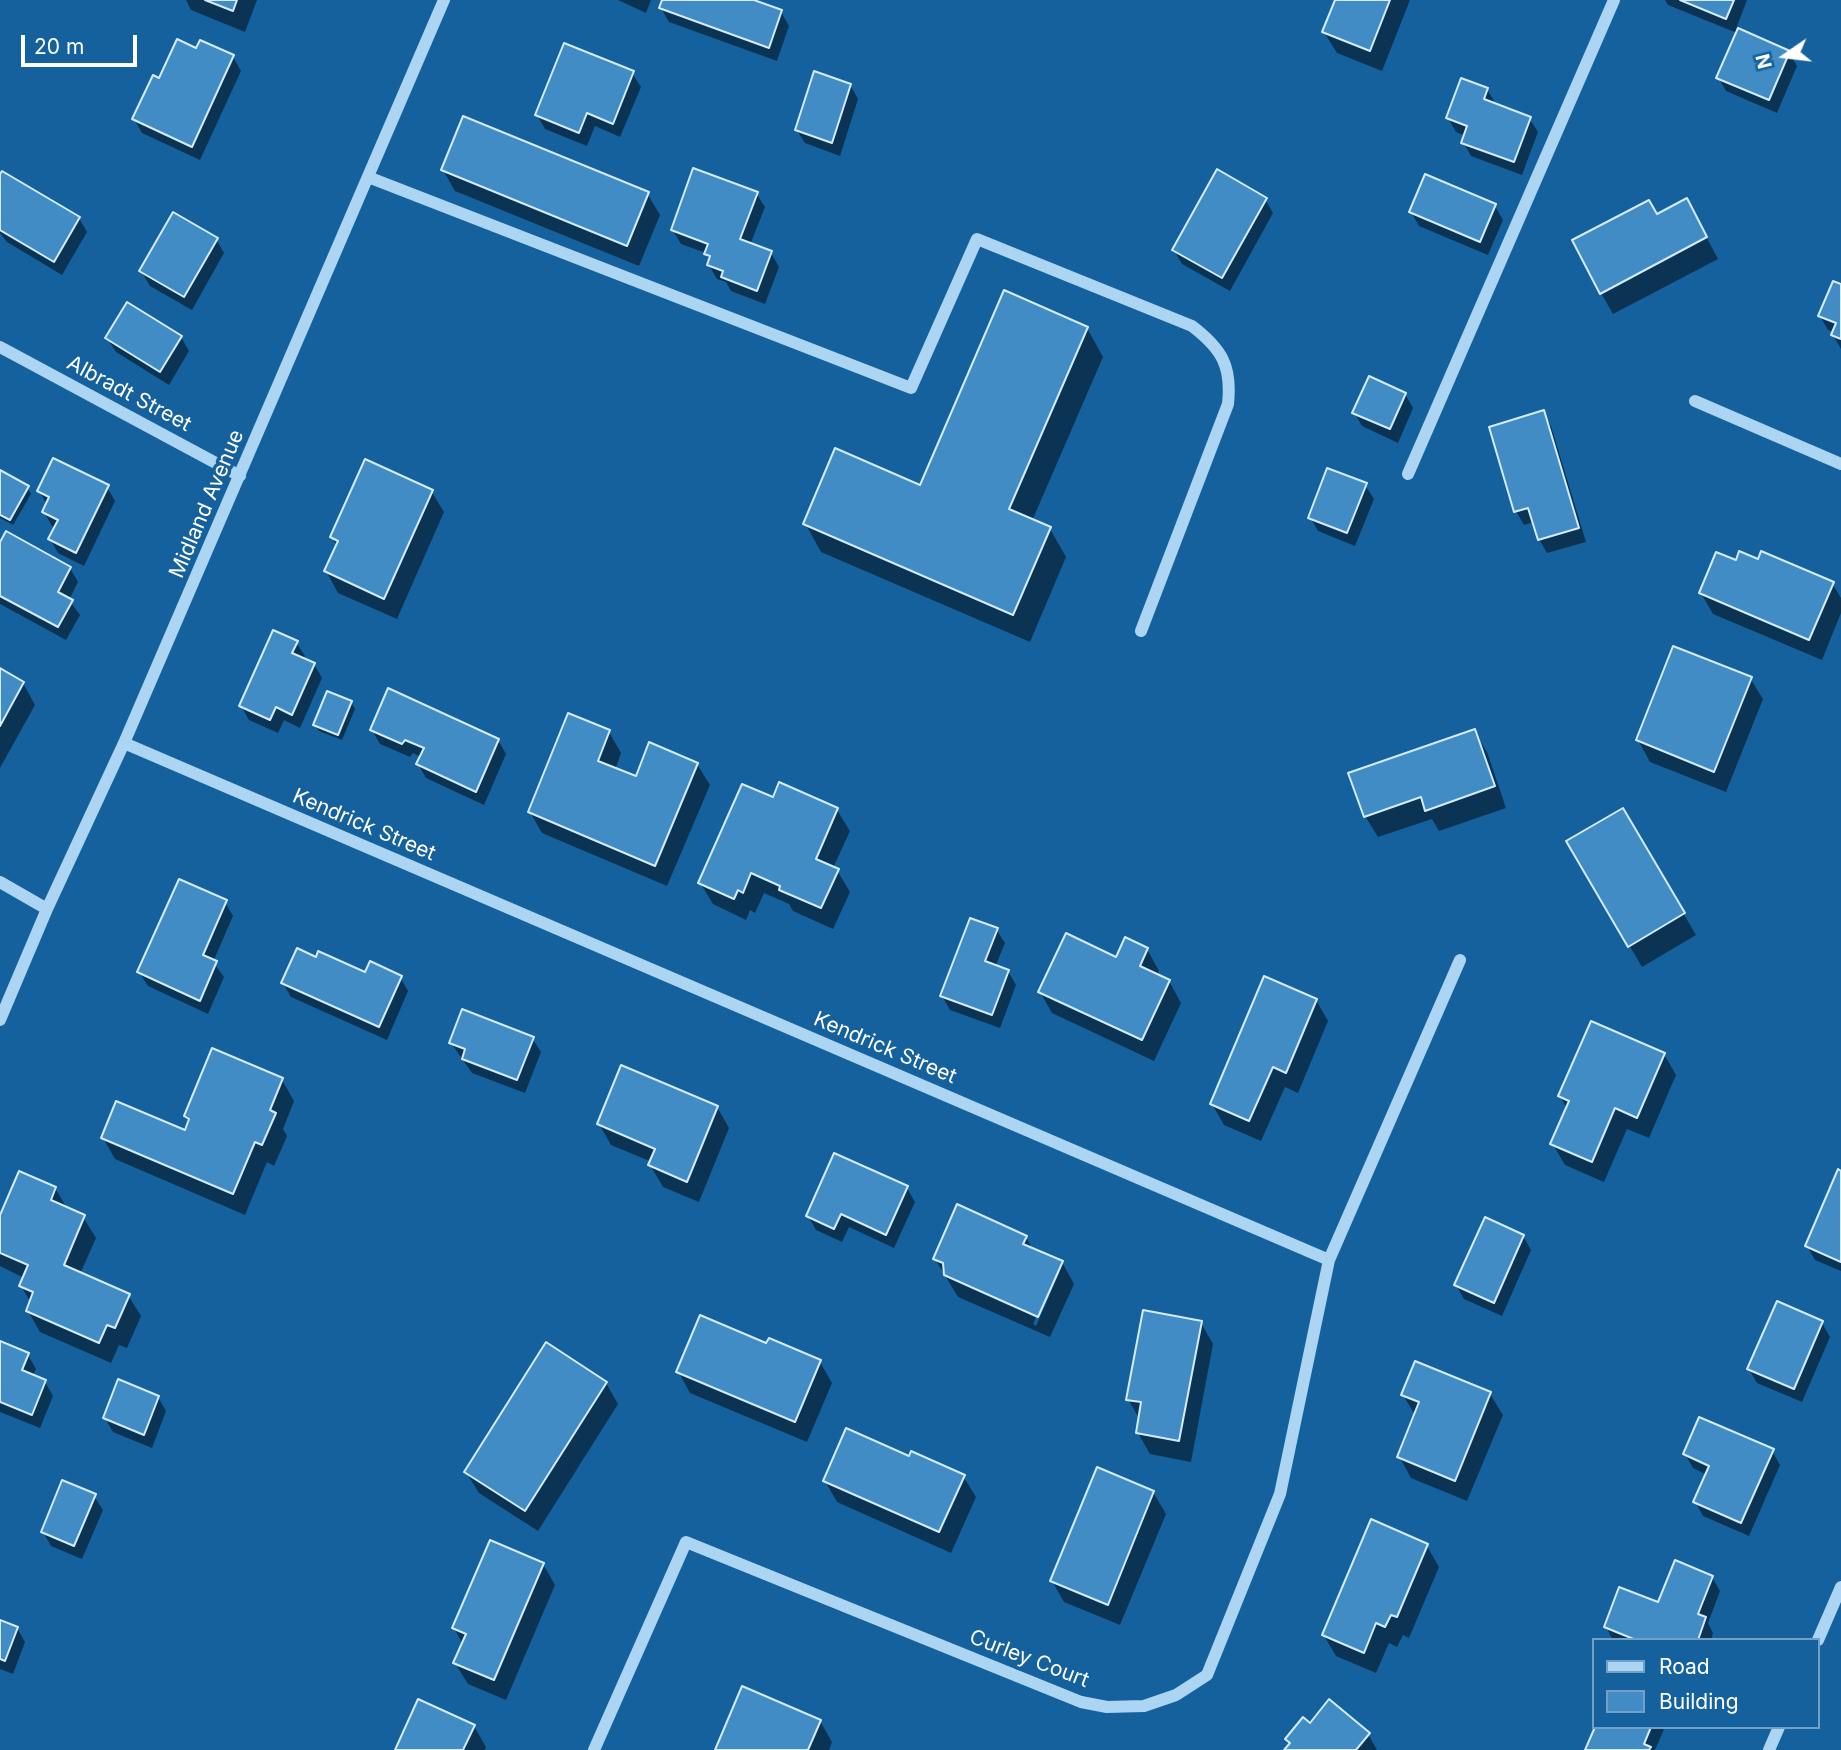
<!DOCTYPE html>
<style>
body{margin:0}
#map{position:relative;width:1841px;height:1750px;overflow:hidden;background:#15619e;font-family:Inter,sans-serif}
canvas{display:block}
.legend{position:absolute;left:1592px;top:1638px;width:228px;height:91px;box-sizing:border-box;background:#15619e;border:2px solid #73a0c5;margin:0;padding:9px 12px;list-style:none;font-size:21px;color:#fff}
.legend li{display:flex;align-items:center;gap:14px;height:35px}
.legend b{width:35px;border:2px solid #73a0c5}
.north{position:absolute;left:1750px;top:21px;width:70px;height:70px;-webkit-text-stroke:5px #15619e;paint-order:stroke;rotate:256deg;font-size:19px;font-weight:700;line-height:28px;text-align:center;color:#fff}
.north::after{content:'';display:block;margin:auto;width:24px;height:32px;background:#fff;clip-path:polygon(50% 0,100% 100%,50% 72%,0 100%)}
.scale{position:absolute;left:21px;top:35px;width:116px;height:32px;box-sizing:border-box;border:4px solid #fff;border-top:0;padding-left:9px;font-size:21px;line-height:24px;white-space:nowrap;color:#fff;-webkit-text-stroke:5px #15619e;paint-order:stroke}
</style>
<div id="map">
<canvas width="1841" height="1750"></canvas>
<ul class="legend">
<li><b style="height:9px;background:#acd5f3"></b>Road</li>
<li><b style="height:19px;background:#428cc5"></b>Building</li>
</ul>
<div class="north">N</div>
<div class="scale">20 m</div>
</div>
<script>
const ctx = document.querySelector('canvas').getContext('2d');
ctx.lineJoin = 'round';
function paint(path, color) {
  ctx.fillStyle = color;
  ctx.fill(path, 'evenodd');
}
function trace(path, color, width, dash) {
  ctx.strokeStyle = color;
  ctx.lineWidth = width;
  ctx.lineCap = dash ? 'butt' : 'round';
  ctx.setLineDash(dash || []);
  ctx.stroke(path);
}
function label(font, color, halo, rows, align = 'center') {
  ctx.font = font + ' Inter,sans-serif';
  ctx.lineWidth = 7;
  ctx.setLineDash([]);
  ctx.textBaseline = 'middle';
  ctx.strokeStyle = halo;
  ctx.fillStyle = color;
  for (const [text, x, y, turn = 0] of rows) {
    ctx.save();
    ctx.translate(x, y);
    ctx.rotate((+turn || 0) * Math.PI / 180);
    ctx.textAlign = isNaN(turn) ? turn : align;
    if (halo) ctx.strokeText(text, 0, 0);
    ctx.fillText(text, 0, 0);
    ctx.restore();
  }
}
paint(new Path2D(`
 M186,0H257L245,32L191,10Z
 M618,0H651L646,13Z
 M664,0H749L781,12L789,26L777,61L669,22L661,8Z
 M1337,0H1410L1382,71L1337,53L1324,32Z
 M1665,0H1747L1736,29L1789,52L1797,66L1777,113L1726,91L1718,77L1737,33L1668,5Z
 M233,57L241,71L200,160L142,133L134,119L160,80Z
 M632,73L641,87L620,137L595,126L587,146L545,129L537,115Z
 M850,85L858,99L840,156L805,143L796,129Z
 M1487,89L1495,103L1529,118L1538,132L1522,175L1471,156L1463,142L1465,136L1456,132L1448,118Z
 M443,170L647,193L660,215L639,266L455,191Z
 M0,178L79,218L87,232L62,275L7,242L0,233Z
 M756,193L765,207L750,245L771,253L779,267L765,304L731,291L726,282L717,279L709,265L710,261L706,253L681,244L672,229Z
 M1265,199L1273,213L1230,291L1182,264L1174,250Z
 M1495,206L1503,220L1488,255L1419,226L1411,212Z
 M1656,216L1698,221L1718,259L1613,314L1601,293Z
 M216,239L224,253L192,310L150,286L141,271Z
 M1841,286V349L1833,335L1834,332L1828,330L1820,316Z
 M1087,328L1103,357L1032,521L1050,529L1066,557L1030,642L821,552L805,523L921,488Z
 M181,337L189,351L169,385L116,352L107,338Z
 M1405,394L1413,408L1398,443L1362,426L1354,412Z
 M1543,412L1551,426L1586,542L1547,553L1539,539L1534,522L1524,525L1516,511Z
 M0,472L27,487L31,494L13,525L0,518Z
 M1365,485L1374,499L1355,546L1318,531L1310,517Z
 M107,487L115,501L84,566L58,553L50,539L55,528L52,526L44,512L47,505L39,491Z
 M431,491L444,512L397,619L338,593L326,571L337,546L332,537Z
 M0,546L70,568L78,582L69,600L80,615L66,640L0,604Z
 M1737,563L1832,583L1841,598V613L1822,660L1713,614L1701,593Z
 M296,642L305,656L303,659L314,664L322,678L300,728L284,720L278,733L249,720L241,706Z
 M0,670L23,683L35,705L0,768Z
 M1750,678L1763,699L1726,792L1650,762L1638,740Z
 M351,702L355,709L342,740L319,731L315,725Z
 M372,730L498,740L506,754L484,805L426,778L418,764L421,757L413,753L410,757L380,744Z
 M1474,731L1487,752L1506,808L1439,831L1432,819L1378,837L1365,816Z
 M609,732L621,753L615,770L636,779L697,764L710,785L667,886L542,833L530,812Z
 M780,784L837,810L850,831L833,868L837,870L850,892L833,929L793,911L789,904L764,893L755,913L750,910L746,920L713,904L700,883L774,800Z
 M1623,810L1696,935L1642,967L1569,842Z
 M225,902L233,916L213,962L224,977L208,1014L148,986L139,972Z
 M996,929L1005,943L995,967L1008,971L1016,985L1000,1028L950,1010L942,996Z
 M1147,949L1159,971L1157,976L1169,981L1181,1003L1154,1061L1052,1013L1040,992Z
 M366,974L400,977L408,991L387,1040L291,997L283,983Z
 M1316,1000L1328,1021L1298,1093L1285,1087L1261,1141L1224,1125L1212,1104Z
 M532,1038L541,1052L525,1093L472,1073L451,1043Z
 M1664,1054L1676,1075L1649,1138L1627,1129L1604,1182L1565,1165L1552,1143L1567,1109L1560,1096Z
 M282,1080L294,1101L283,1129L287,1136L274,1166L267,1162L245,1215L115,1159L103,1138L186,1132L189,1122L186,1116Z
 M717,1107L729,1128L699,1202L663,1187L650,1165L652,1162L611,1145L599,1124Z
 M1841,1173V1271L1815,1260L1807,1246Z
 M55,1188L68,1210L83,1217L96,1238L80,1274L128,1295L141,1316L127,1348L119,1345L111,1363L40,1332L28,1311L31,1303L21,1286L24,1278L0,1266V1220Z
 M907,1188L915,1202L894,1248L849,1227L842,1242L816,1230L808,1216Z
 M1523,1236L1531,1250L1502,1316L1464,1299L1456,1285Z
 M1026,1237L1033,1250L1062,1262L1074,1284L1050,1337L958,1297L935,1259ZM1056,1273H1059L1036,1326L1033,1324Z
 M1201,1323L1213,1344L1191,1462L1150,1454L1138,1433L1140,1420L1128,1399Z
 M1822,1323L1830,1337L1802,1402L1757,1383L1749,1369Z
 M0,1343L28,1355L36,1369L33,1375L45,1382L53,1396L40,1428L0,1412Z
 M767,1346L820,1362L832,1383L807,1442L690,1393L678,1371Z
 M606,1383L618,1404L538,1531L479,1493L466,1472Z
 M1490,1394L1503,1415L1467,1501L1411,1478L1399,1456L1415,1415L1403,1395Z
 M158,1397L166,1411L152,1448L113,1432L105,1418Z
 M1772,1451L1780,1465L1749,1536L1703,1516L1695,1501L1707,1475L1693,1468L1685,1454Z
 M910,1459L963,1476L976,1497L951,1553L837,1502L825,1481Z
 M1153,1492L1166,1514L1120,1625L1064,1602L1052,1581Z
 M94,1496L103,1510L82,1559L51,1546L43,1532Z
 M1427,1546L1439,1567L1409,1638L1403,1635L1397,1647L1389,1643L1376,1673L1336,1656L1323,1634Z
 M543,1564L555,1585L506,1700L468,1684L455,1663L463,1645L454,1628Z
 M1712,1577L1720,1591L1708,1623L1713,1633L1711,1640H1613L1606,1627L1659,1605Z
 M0,1622L17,1628L25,1642L13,1674L0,1669Z
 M820,1721L832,1742L829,1750H717Z
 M1310,1725L1368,1734L1377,1750H1286L1291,1745L1287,1739Z
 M474,1726L486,1747L485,1750H397Z
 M1597,1727H1665L1655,1750H1587Z`), '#0007');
const building = new Path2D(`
 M205,0H237L233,11Z
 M662,0H754L782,10L769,48L659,8Z
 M1335,0H1390L1370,51L1322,32Z
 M1680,0H1734L1726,19Z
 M1738,28L1790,51L1769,100L1716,78Z
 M177,39L196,48L200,40L234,55L192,147L132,119L153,75L159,78Z
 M564,43L634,71L613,124L587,113L579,133L535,115Z
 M814,71L851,84L832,143L795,130Z
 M1461,78L1488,88L1484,99L1531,117L1514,162L1461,143L1467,126L1446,118Z
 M463,116L649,192L627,246L441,170Z
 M693,168L758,192L740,239L772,251L757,291L721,277L723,271L707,265L710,256L704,254L708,244L671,230Z
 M1217,169L1267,198L1222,278L1172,250Z
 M2,171L80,217L54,262L0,230V174Z
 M1425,174L1496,204L1480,242L1409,212Z
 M1687,198L1707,237L1600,294L1572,240L1649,200L1657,214Z
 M173,212L218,238L184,297L139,271Z
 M1833,281L1841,284V339L1831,335L1836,323L1818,316Z
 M1004,290L1088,327L1009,509L1051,527L1013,615L803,524L835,448L920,485Z
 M127,302L182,336L160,372L105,338Z
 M1369,376L1406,393L1390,429L1352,413Z
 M1544,410L1579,528L1538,540L1528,508L1514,512L1489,427Z
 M53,458L109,485L76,553L48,539L58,520L42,512L49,497L37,491Z
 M365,459L433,490L384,599L324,571L338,541L330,537Z
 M1327,468L1367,483L1347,533L1308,518Z
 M0,470L29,486L10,520L0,515Z
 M6,531L71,567L58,592L73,600L58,627L0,596V542Z
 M1739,551L1758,559L1761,551L1834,582L1809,640L1699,593L1716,552L1736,560Z
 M273,630L298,641L292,653L315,663L292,715L276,707L270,720L239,706Z
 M1673,646L1752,677L1714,772L1636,740Z
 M0,668L24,682L0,726Z
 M388,688L499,739L476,792L416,764L424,748L405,740L402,744L370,730Z
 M327,691L352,701L338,735L313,725Z
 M568,713L610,730L598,761L636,776L649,742L698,763L655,866L528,812Z
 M1475,729L1495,786L1425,811L1421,797L1364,817L1348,773Z
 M779,782L838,808L816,859L839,869L821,908L779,890L780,886L751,873L743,893L738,890L734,899L698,883L742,784L773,797Z
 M1623,808L1685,913L1628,947L1566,841Z
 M179,879L227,900L203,955L217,961L200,1001L137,972Z
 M970,918L998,928L985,961L1009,970L992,1015L940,996Z
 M1066,933L1116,957L1125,937L1148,948L1140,966L1170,980L1142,1040L1038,992Z
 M297,948L316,957L318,951L365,972L370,961L402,976L379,1027L281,983Z
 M1264,976L1317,999L1286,1073L1273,1067L1249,1121L1210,1104Z
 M462,1009L534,1037L517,1080L462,1059L465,1049L449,1043Z
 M1591,1021L1665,1053L1637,1118L1615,1108L1592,1162L1550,1144L1569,1101L1558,1096Z
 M212,1048L283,1078L270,1110L276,1113L262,1145L255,1142L233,1194L101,1138L116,1101L185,1130L189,1119L184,1116Z
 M621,1065L718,1106L687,1182L648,1165L655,1149L597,1124Z
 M834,1153L908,1186L886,1235L841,1214L834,1229L806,1216Z
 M1838,1169L1841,1171V1262L1805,1246Z
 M19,1171L56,1187L51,1200L85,1215L64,1265L130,1294L115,1328L107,1325L99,1343L26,1311L33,1292L19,1286L28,1265L0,1253V1215Z
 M957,1204L1027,1236L1023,1244L1063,1261L1038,1317L944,1275L943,1263L933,1259Z
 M1485,1217L1524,1235L1494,1303L1454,1285Z
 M1777,1301L1823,1321L1794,1389L1747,1369Z
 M1143,1310L1202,1321L1179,1441L1136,1433L1141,1402L1126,1400Z
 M700,1315L766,1343L769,1338L821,1360L795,1422L676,1372Z
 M0,1341L29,1353L22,1370L46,1380L32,1415L0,1402Z
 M546,1342L607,1382L525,1511L464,1472Z
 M1415,1361L1491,1392L1455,1481L1397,1457L1419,1402L1401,1395Z
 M118,1379L159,1396L144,1435L103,1418Z
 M1699,1417L1774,1449L1741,1523L1693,1502L1709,1466L1683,1454Z
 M846,1428L909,1456L911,1451L965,1475L939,1532L823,1481Z
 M1097,1467L1154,1491L1108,1605L1050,1581Z
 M62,1480L96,1494L74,1546L41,1532Z
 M1371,1519L1428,1544L1397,1617L1391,1615L1385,1627L1376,1623L1364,1653L1322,1635Z
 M490,1540L544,1563L494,1680L453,1663L466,1634L452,1628Z
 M1675,1560L1713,1576L1698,1614L1706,1617L1698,1640H1636L1604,1627L1619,1587L1658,1602Z
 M0,1620L18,1627L5,1661L0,1659Z
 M742,1686L821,1720L808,1750H715Z
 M418,1699L475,1725L463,1750H395Z
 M1329,1699L1370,1733L1356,1750H1284L1290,1743L1285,1739L1303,1717L1310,1723Z
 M1595,1727H1651L1644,1744L1651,1747L1649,1750H1585Z`);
paint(building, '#428cc5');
trace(building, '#d4ebfd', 2);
trace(new Path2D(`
 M368,177L911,388L977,239L1192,326C1222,349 1232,366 1228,404L1141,631
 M0,347L240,476
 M1695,401L1841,464
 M1408,474L1614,0
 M124,743L1329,1260
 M0,882L47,909
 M0,1020L47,909L124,743L444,0
 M1818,1640L1841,1587
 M594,1750L686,1542L1081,1702L1107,1707L1144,1706L1176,1695L1207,1675L1280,1494L1329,1260L1460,960
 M1769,1750L1779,1727`), '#acd5f3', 12);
label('21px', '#fff', '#15619e', [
 ["Albradt Street",129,394,28],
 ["Midland Avenue",207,504,-67],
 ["Kendrick Street",364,825,23],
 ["Kendrick Street",885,1048,23],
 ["Curley Court",1029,1659,21]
]);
</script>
